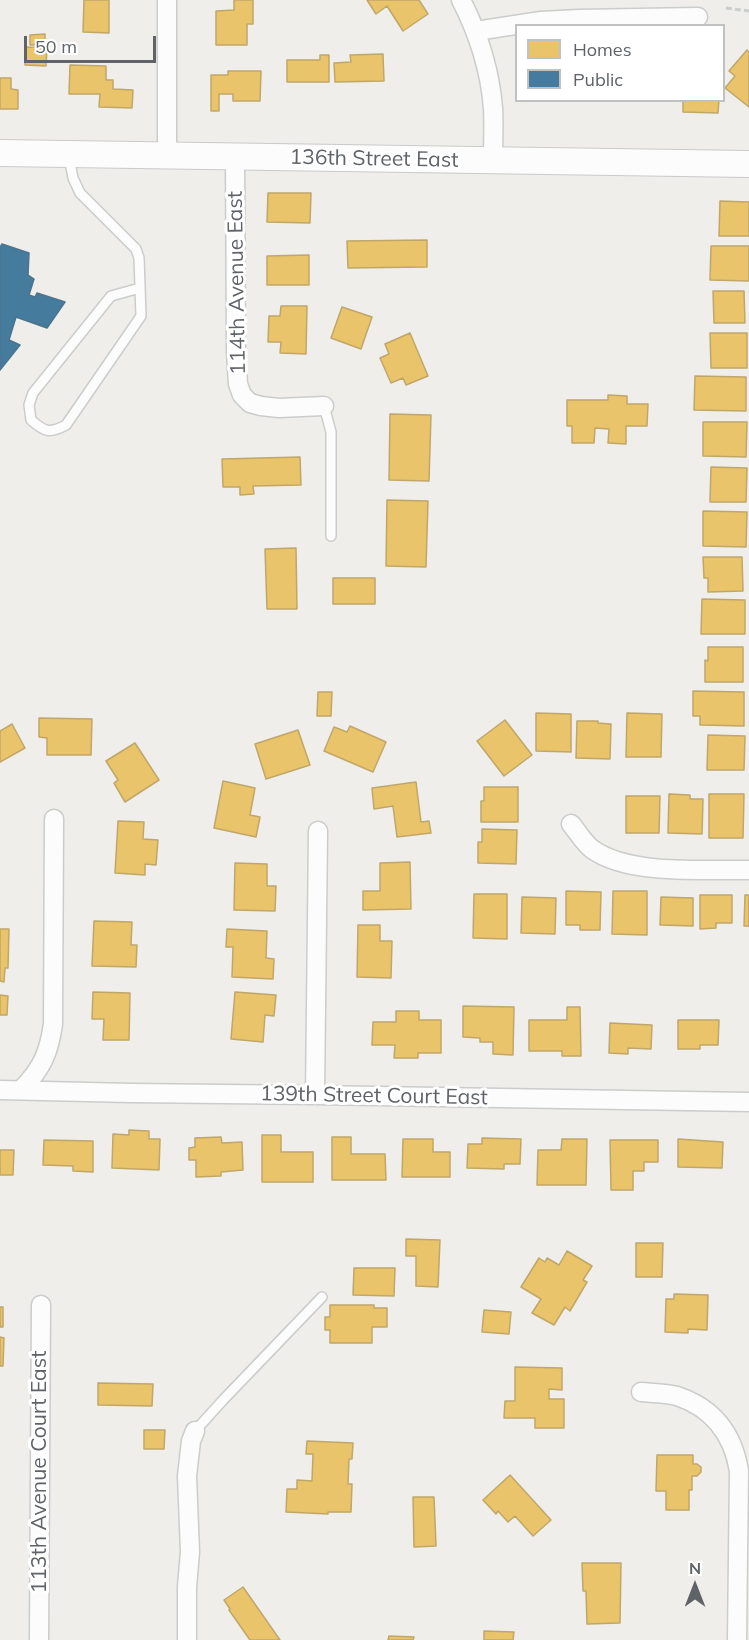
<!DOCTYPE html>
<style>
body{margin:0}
#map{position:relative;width:749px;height:1640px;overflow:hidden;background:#efeeea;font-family:Mulish,sans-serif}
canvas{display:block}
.legend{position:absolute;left:515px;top:24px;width:210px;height:78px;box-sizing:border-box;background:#fff;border:2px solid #bfc1c3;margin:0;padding:8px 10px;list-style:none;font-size:18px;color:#5f6368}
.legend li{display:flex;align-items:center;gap:12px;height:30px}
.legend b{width:30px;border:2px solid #bfc1c3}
.north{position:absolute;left:665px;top:1556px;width:60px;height:60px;-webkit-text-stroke:4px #fff;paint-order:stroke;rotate:0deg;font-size:16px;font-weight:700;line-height:24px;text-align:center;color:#5f6368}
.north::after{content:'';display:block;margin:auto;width:21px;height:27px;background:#5f6368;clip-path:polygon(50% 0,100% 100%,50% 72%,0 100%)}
.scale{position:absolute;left:24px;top:36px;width:132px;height:27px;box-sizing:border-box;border:3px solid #5f6368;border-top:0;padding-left:8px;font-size:18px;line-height:21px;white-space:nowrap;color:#5f6368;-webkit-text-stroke:4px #fff;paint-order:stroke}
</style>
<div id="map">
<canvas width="749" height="1640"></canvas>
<ul class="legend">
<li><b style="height:16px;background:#e9c46a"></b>Homes</li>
<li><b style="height:16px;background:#457b9d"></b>Public</li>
</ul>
<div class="north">N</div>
<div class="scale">50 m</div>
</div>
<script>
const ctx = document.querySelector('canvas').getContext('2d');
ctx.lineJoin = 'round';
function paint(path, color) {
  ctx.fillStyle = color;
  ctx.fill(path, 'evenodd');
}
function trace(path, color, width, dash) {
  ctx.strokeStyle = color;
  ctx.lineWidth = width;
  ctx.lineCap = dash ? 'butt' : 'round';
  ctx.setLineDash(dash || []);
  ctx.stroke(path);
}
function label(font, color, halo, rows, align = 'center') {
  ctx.font = font + ' Mulish,sans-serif';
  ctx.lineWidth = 6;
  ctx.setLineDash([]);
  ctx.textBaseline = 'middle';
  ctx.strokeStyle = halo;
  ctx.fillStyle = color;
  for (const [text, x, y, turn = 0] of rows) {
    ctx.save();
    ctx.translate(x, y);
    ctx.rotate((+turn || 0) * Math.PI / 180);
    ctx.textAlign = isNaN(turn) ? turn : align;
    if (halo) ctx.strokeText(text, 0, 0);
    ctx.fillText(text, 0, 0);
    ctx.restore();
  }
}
const homes = new Path2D(`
 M84,0H109V33L83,32Z
 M234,0H253V24H247V45H216V11L234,10Z
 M367,0H419L428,14L403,31L387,6L376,14Z
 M45,34V45H30V35Z
 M26,47L47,48L46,66L25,65Z
 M747,50L749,52V107L725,88L735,76L729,71Z
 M383,54L384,81L335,82L334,63L351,62L350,55Z
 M320,55H329V82H287V60H320Z
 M70,65L106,66V80H113V89L133,90L132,108L99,107L100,94H69Z
 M228,71H261L260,101H233V94H219V111H211V75H228Z
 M0,78H11V89L18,90V109H0Z
 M683,100H719L718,113L683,112Z
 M268,193H311L310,223L267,222Z
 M720,201L749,202V236H719Z
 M427,240V267L348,268L347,241Z
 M711,246H749V281L710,280Z
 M309,255V285H267V256Z
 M713,291H744L745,323H714Z
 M281,306H307L306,354L280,353L281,342H268L269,316H280Z
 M342,307L372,317L361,349L331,338Z
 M410,333L428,376L406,385L403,378L391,383L380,358L389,354L385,344Z
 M710,333H747V368H711Z
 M695,376L746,377V411L694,410Z
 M608,395L627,396V404H648L647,426H626V444L608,443L609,429L595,428L594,443H572V426H567V400H608Z
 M390,414L431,415L429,481L389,480Z
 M703,422H747L746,457L703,456Z
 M300,457L301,485L253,486L254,494L240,495V487H223L222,459Z
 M711,467L747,468L746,502H710Z
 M387,500L428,501L426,567L386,566Z
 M703,511L747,512L746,547L703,546Z
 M296,548L297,609H267L265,549Z
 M703,557H742L743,591L708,592V578H704Z
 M333,578H375V604H333Z
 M702,599L745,600V634H701Z
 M708,647H743V682H705V660L708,661Z
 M693,691L744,692V726L700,725V716H693Z
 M318,692H332L331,716H317Z
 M536,713L571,714V752L536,751Z
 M627,713L662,714L661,757H626Z
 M39,718L92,719L91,755H47V738L39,737Z
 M505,720L532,755L504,776L477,741Z
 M577,721H598V723L611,724L610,759L576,758Z
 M12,724L25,748L0,762V731Z
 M350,726L386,742L373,772L324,751L334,727L347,732Z
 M298,730L310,765L266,779L255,744Z
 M708,735L745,736L744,770H707Z
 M135,743L159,780L125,802L114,783L118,780L106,761Z
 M223,781L255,788L250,815L260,817L256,837L214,828Z
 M416,782L421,822L429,821L431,833L397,837L393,806L374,809L372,788Z
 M484,787H518V822H481V801H484Z
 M669,794L690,795V799H703L702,834L668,833Z
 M709,794H744L743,838H709Z
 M626,796H660L659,833H626Z
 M118,821L144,822L143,839L158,840L156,865L145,864V875L115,873Z
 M482,829L517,830L516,864L478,863V842H482Z
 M410,862L411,909L363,910V891H380V863Z
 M235,863L267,864V886H276L275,911L234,910Z
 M566,891L601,892L600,930H580V925H566Z
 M613,891H647V935L612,934Z
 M474,894H507V939L473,938Z
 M700,895H732V923H716V928L700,929Z
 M745,895H749V926H744Z
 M522,897L556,898L555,934L521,933Z
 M661,897L693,898V926L660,925Z
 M94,921L132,922L131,945H137L136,967L92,966Z
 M358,925H380V941H392L391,978L357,977Z
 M0,929H9L8,968H5L4,982L0,981Z
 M227,929L267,931L266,958L274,959L273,979L232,977L233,947H226Z
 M93,992L130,993L129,1040H103L104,1019H92Z
 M235,992L276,995L274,1016L265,1015L263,1042L231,1039Z
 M0,995L8,996L7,1015H0Z
 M463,1006L514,1007L513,1055L493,1054V1042H480V1038L463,1037Z
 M567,1007H580L581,1056H562V1051H529V1020H567Z
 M396,1011H419V1020H441V1053H418V1058H394L395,1045H372L373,1022H396Z
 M678,1020H719L718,1045H700V1049H678Z
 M610,1023L652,1025L651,1049L628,1048V1054L609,1053Z
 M129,1130L149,1131V1139H160L159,1170L112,1168L113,1134L129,1135Z
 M262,1135H281V1152H313V1182H262Z
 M221,1137L222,1143L242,1142L243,1170L221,1172V1176L196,1177V1160H189V1148L195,1147V1138Z
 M332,1137H351V1154H385L386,1180H332Z
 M482,1138L521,1139L520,1164H504V1169L467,1168L468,1144H482Z
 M403,1139H433V1152H450V1177H402Z
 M562,1139H587L586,1185H537L538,1150H561Z
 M678,1139L723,1142L722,1168L678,1167Z
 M44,1140L93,1141V1172L73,1171V1166L43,1165Z
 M610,1140H658V1162H644V1171H633V1190H611Z
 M0,1150H14L13,1175H0Z
 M406,1239L440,1240L438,1287L416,1286V1256H406Z
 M636,1243H663L662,1277H636Z
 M567,1251L592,1266L583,1280L587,1282L570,1311L565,1307L554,1325L532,1313L541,1299L521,1287L539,1258L545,1262L547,1258L559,1265Z
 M354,1268H395L394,1296L353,1295Z
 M674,1294L708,1295L707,1330L688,1329V1333L665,1332L666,1299H674Z
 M330,1305H374V1308H387V1327H372V1343H330V1330H325V1317H330Z
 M0,1307H3V1327H0Z
 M484,1310L511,1312L509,1334L482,1332Z
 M0,1337L4,1338L3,1366H0Z
 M515,1367L562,1368V1390L549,1389V1399H564V1428H535V1418H504L505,1401H515Z
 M98,1383L153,1384L152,1406L98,1405Z
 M144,1430H165L164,1449H144Z
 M307,1441L353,1443L352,1459H349L348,1484H352L351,1512H328V1514L286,1512L287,1489H297V1480L312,1481L313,1454H306Z
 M657,1455H693V1464H697L701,1467V1472L697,1476H692V1490H689V1510H666V1491H656Z
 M510,1475L551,1520L533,1536L515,1516L508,1522L498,1511L496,1514L483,1500Z
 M413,1497H434L436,1546L414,1547Z
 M582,1563H621L620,1623L587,1624L586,1591H583Z
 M243,1587L280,1640H250L229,1610L230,1609L224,1600Z
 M484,1631L514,1632L513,1640H484Z
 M389,1636L414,1637L413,1640H388Z`);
paint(homes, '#e9c46a');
trace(homes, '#c0a769', 1.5);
const public = new Path2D(`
 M2,244L29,253L28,275L34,279L29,295L35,297L37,293L65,302L47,328L16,317L9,340L20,345L0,370V247Z`);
paint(public, '#457b9d');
trace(public, '#4d748d', 1.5);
const lane = new Path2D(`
 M69,157L73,178L80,193L136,249L139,258L141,316L66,425C49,434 45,432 31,420L29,405L33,393L111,296L140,288
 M324,406L331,432V536
 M195,1431L224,1399L322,1297`);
const street = new Path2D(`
 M167,0V157
 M461,0C478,33 490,71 493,108C494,126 493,143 493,160
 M476,31L541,21L579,19L698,17
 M235,157L236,352L238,384L242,395L250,403L261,406L279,408L324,406
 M571,824C578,832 584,843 592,849C629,876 705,869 749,870
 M22,1089C42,1068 49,1053 53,1024L54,819
 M0,1090L131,1093L315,1095L749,1102
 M315,1095L318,831
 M641,1392C652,1393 666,1393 677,1396C713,1408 733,1434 739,1471L737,1640
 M39,1640L41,1305
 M187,1640V1587L190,1552L187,1476L191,1441L195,1431`);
const secondary = new Path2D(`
 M0,153L749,164`);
trace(lane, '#cbcccc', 12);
trace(street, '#cbcccc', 21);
trace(secondary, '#cacacb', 28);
trace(new Path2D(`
 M726,8L749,11`), '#cacfcc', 3, [6, 3]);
trace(lane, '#fdfcfc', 9);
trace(street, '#fdfcfc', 18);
trace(secondary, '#fdfcfc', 26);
label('21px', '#5f6368', '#fff', [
 ["136th Street East",374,159,1],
 ["114th Avenue East",237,283,-91],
 ["139th Street Court East",374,1096,1],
 ["113th Avenue Court East",40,1472,-90]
]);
</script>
